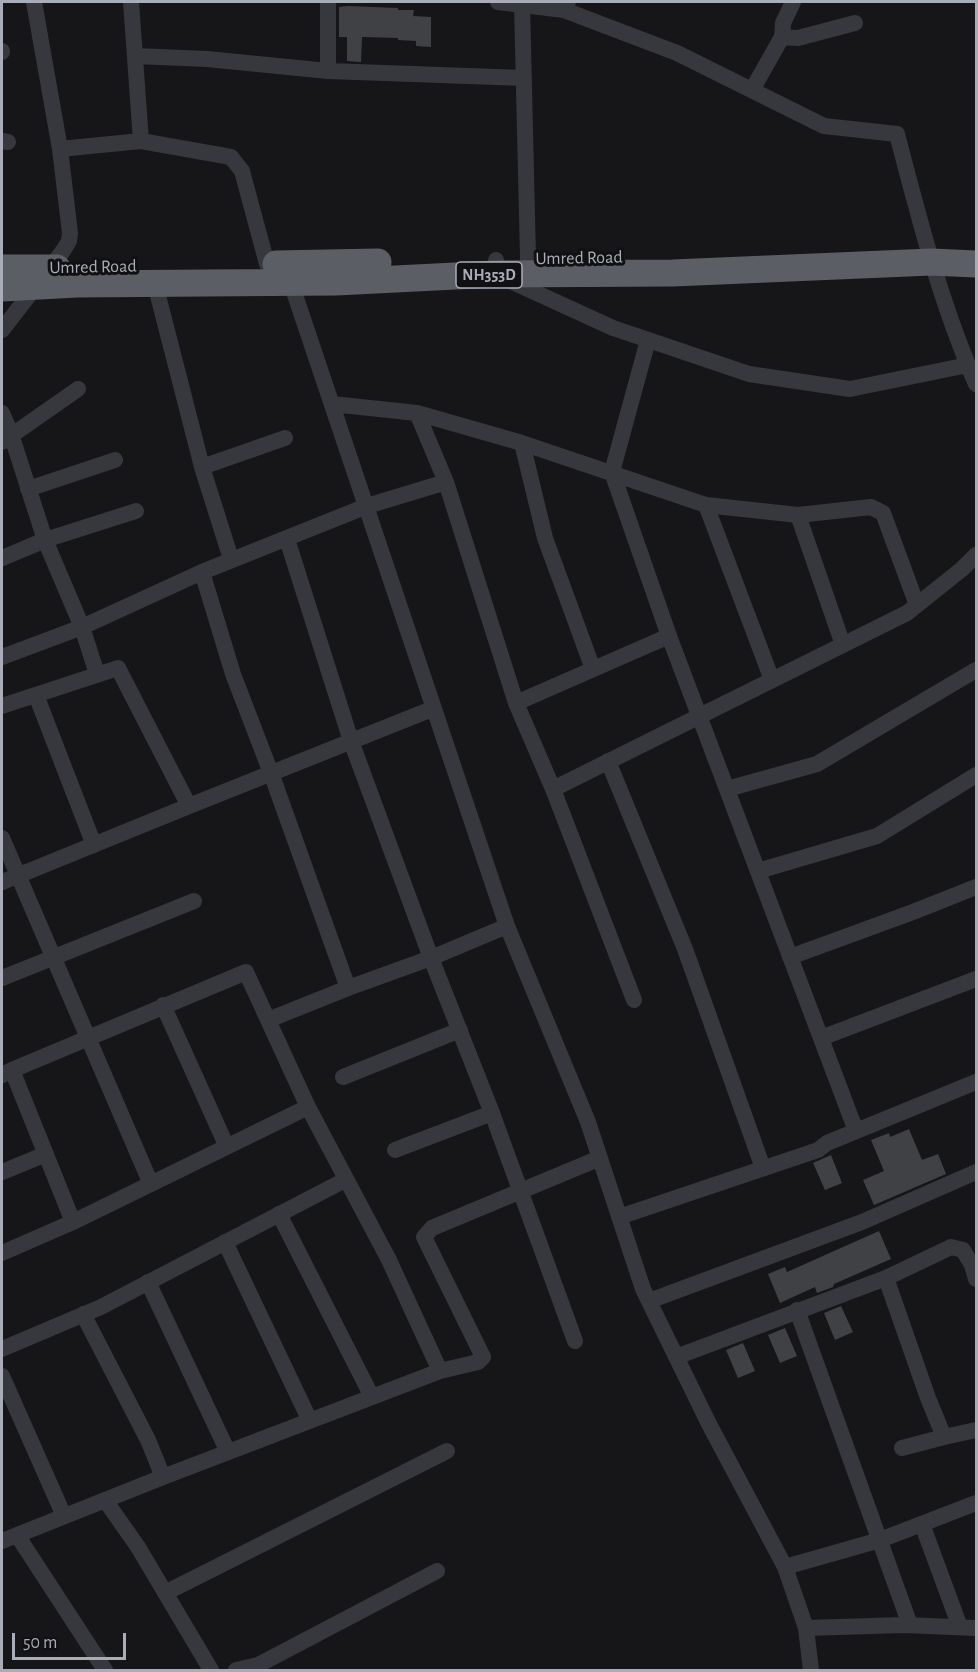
<!DOCTYPE html>
<style>
body{margin:0}
#map{position:relative;width:978px;height:1672px;overflow:hidden;background:#161618;font-family:"Alegreya Sans",sans-serif}
canvas{display:block}
.frame{position:absolute;inset:0;border:3px solid #a8adb8;pointer-events:none}
.scale{position:absolute;left:12px;top:1633px;width:114px;height:27px;box-sizing:border-box;border:3px solid #a8adb8;border-top:0;padding-left:8px;font-size:18px;line-height:21px;white-space:nowrap;color:#a8adb8;-webkit-text-stroke:4px #111113;paint-order:stroke}
</style>
<div id="map">
<canvas width="978" height="1672"></canvas>
<div class="frame"></div>
<div class="scale">50 m</div>
</div>
<script>
const ctx = document.querySelector('canvas').getContext('2d');
ctx.lineJoin = 'round';
function paint(path, color) {
  ctx.fillStyle = color;
  ctx.fill(path, 'evenodd');
}
function trace(path, color, width, dash) {
  ctx.strokeStyle = color;
  ctx.lineWidth = width;
  ctx.lineCap = dash ? 'butt' : 'round';
  ctx.setLineDash(dash || []);
  ctx.stroke(path);
}
function label(font, color, halo, rows, align = 'center') {
  ctx.font = font + ' "Alegreya Sans",sans-serif';
  ctx.lineWidth = 6;
  ctx.setLineDash([]);
  ctx.textBaseline = 'middle';
  ctx.strokeStyle = halo;
  ctx.fillStyle = color;
  for (const [text, x, y, turn = 0] of rows) {
    ctx.save();
    ctx.translate(x, y);
    ctx.rotate((+turn || 0) * Math.PI / 180);
    ctx.textAlign = isNaN(turn) ? turn : align;
    if (halo) ctx.strokeText(text, 0, 0);
    ctx.fillText(text, 0, 0);
    ctx.restore();
  }
}
paint(new Path2D(`
 M348,6L398,8V10H414L413,16L431,17V47L416,46V41L398,40V38L362,37L361,62L347,61V37H339V7Z
 M909,1129L922,1160L938,1154L946,1174L874,1205L863,1180L884,1171L871,1140L889,1133L890,1137Z
 M831,1155L842,1183L825,1190L813,1163Z
 M879,1231L891,1259L834,1284L833,1287L817,1293L815,1287L780,1303L768,1274L785,1267L787,1272Z
 M841,1306L853,1332L835,1340L824,1313Z
 M785,1328L797,1356L780,1363L768,1335Z
 M743,1343L755,1371L738,1378L726,1350Z`), '#404145');
trace(new Path2D(`
 M131,2L141,141
 M328,2V71L524,78
 M498,2L564,10L568,2
 M522,4L528,258L527,274
 M564,10L677,53L824,126L897,134C919,219 941,304 976,384
 M782,37L798,38L855,23
 M2,51V52
 M135,56L207,59L328,71
 M752,90L782,37L783,23L793,2
 M2,141L8,142
 M60,149L141,141L231,157L242,171L267,264
 M496,260L495,274L613,328L749,374L850,389L968,365
 M155,284L202,467L231,559
 M2,330L63,251L69,241L70,233L60,149L34,2
 M332,404L417,413L522,443L706,505L798,515
 M2,413L11,434L45,540L82,627L97,674
 M417,413L446,482L516,703L669,636L612,472L648,340
 M2,442L78,389
 M522,443L545,538L593,669
 M202,467L285,438
 M446,482L367,506L202,572L233,674L271,773L348,988L431,958L492,1113L575,1341
 M28,489L115,460
 M706,505L772,680
 M287,539L351,741L431,958L507,926C433,712 364,497 291,283
 M2,558L45,540L136,511
 M669,636L856,1131
 M843,645L798,515L871,507L883,513L917,605
 M2,657L82,627L202,572
 M36,695L94,845
 M516,703L553,789
 M2,706L118,668L189,806L2,882
 M608,761L685,949L763,1168
 M727,789L817,764L976,670
 M189,806L432,709
 M2,838L151,1184
 M758,871L877,836L976,775
 M507,926L588,1122L643,1289L709,1424L785,1567L806,1628L811,1670
 M790,957L913,912L976,887
 M2,978L194,901
 M634,1000L553,789L907,613L962,569L976,555
 M163,1005L227,1147
 M268,1020L348,988
 M821,1038L976,979
 M12,1070L246,972L308,1107L389,1260L440,1371L163,1477
 M2,1075L12,1070L73,1222L2,1253
 M343,1077L460,1030
 M395,1150L492,1113
 M2,1172L46,1154
 M279,1214L372,1397
 M619,1217L818,1150L827,1143L976,1082
 M73,1222L308,1107
 M225,1242L310,1421
 M886,1278L928,1398L944,1437L976,1430
 M148,1282L228,1452
 M649,1301L862,1222L976,1172
 M797,1310L910,1625
 M2,1349L101,1307L345,1180
 M676,1357L886,1278L951,1247L963,1250L972,1265L976,1279
 M440,1371L478,1362L483,1357L424,1237L432,1228L600,1158
 M2,1376L64,1516
 M902,1448L944,1437
 M105,1500L138,1547L211,1670
 M922,1524L960,1627
 M17,1535L105,1670
 M2,1541L163,1477L148,1440L83,1314
 M785,1567L880,1540L976,1503
 M165,1593L447,1451
 M806,1628L904,1625L976,1628
 M236,1670L258,1665L437,1571`), '#37383d', 16);
trace(new Path2D(`
 M276,264L378,262
 M2,268H57
 M2,288L77,284L336,282L495,274L673,273L931,262L976,264`), '#5b5e65', 27);
for (const [x, y, w] of [
 [489,275,66]
]) {
  const box = new Path2D();
  box.roundRect(x - w / 2, y - 13, w, 26, 4.5);
  ctx.fillStyle = '#111113';
  ctx.fill(box);
  trace(box, '#a8adb8', 1.5);
}
label('bold 16px', '#a8adb8', null, [
 ["NH353D",489,275]
]);
label('18px', '#a8adb8', '#111113', [
 ["Umred Road",579,258,-1],
 ["Umred Road",93,267,-1]
]);
</script>
